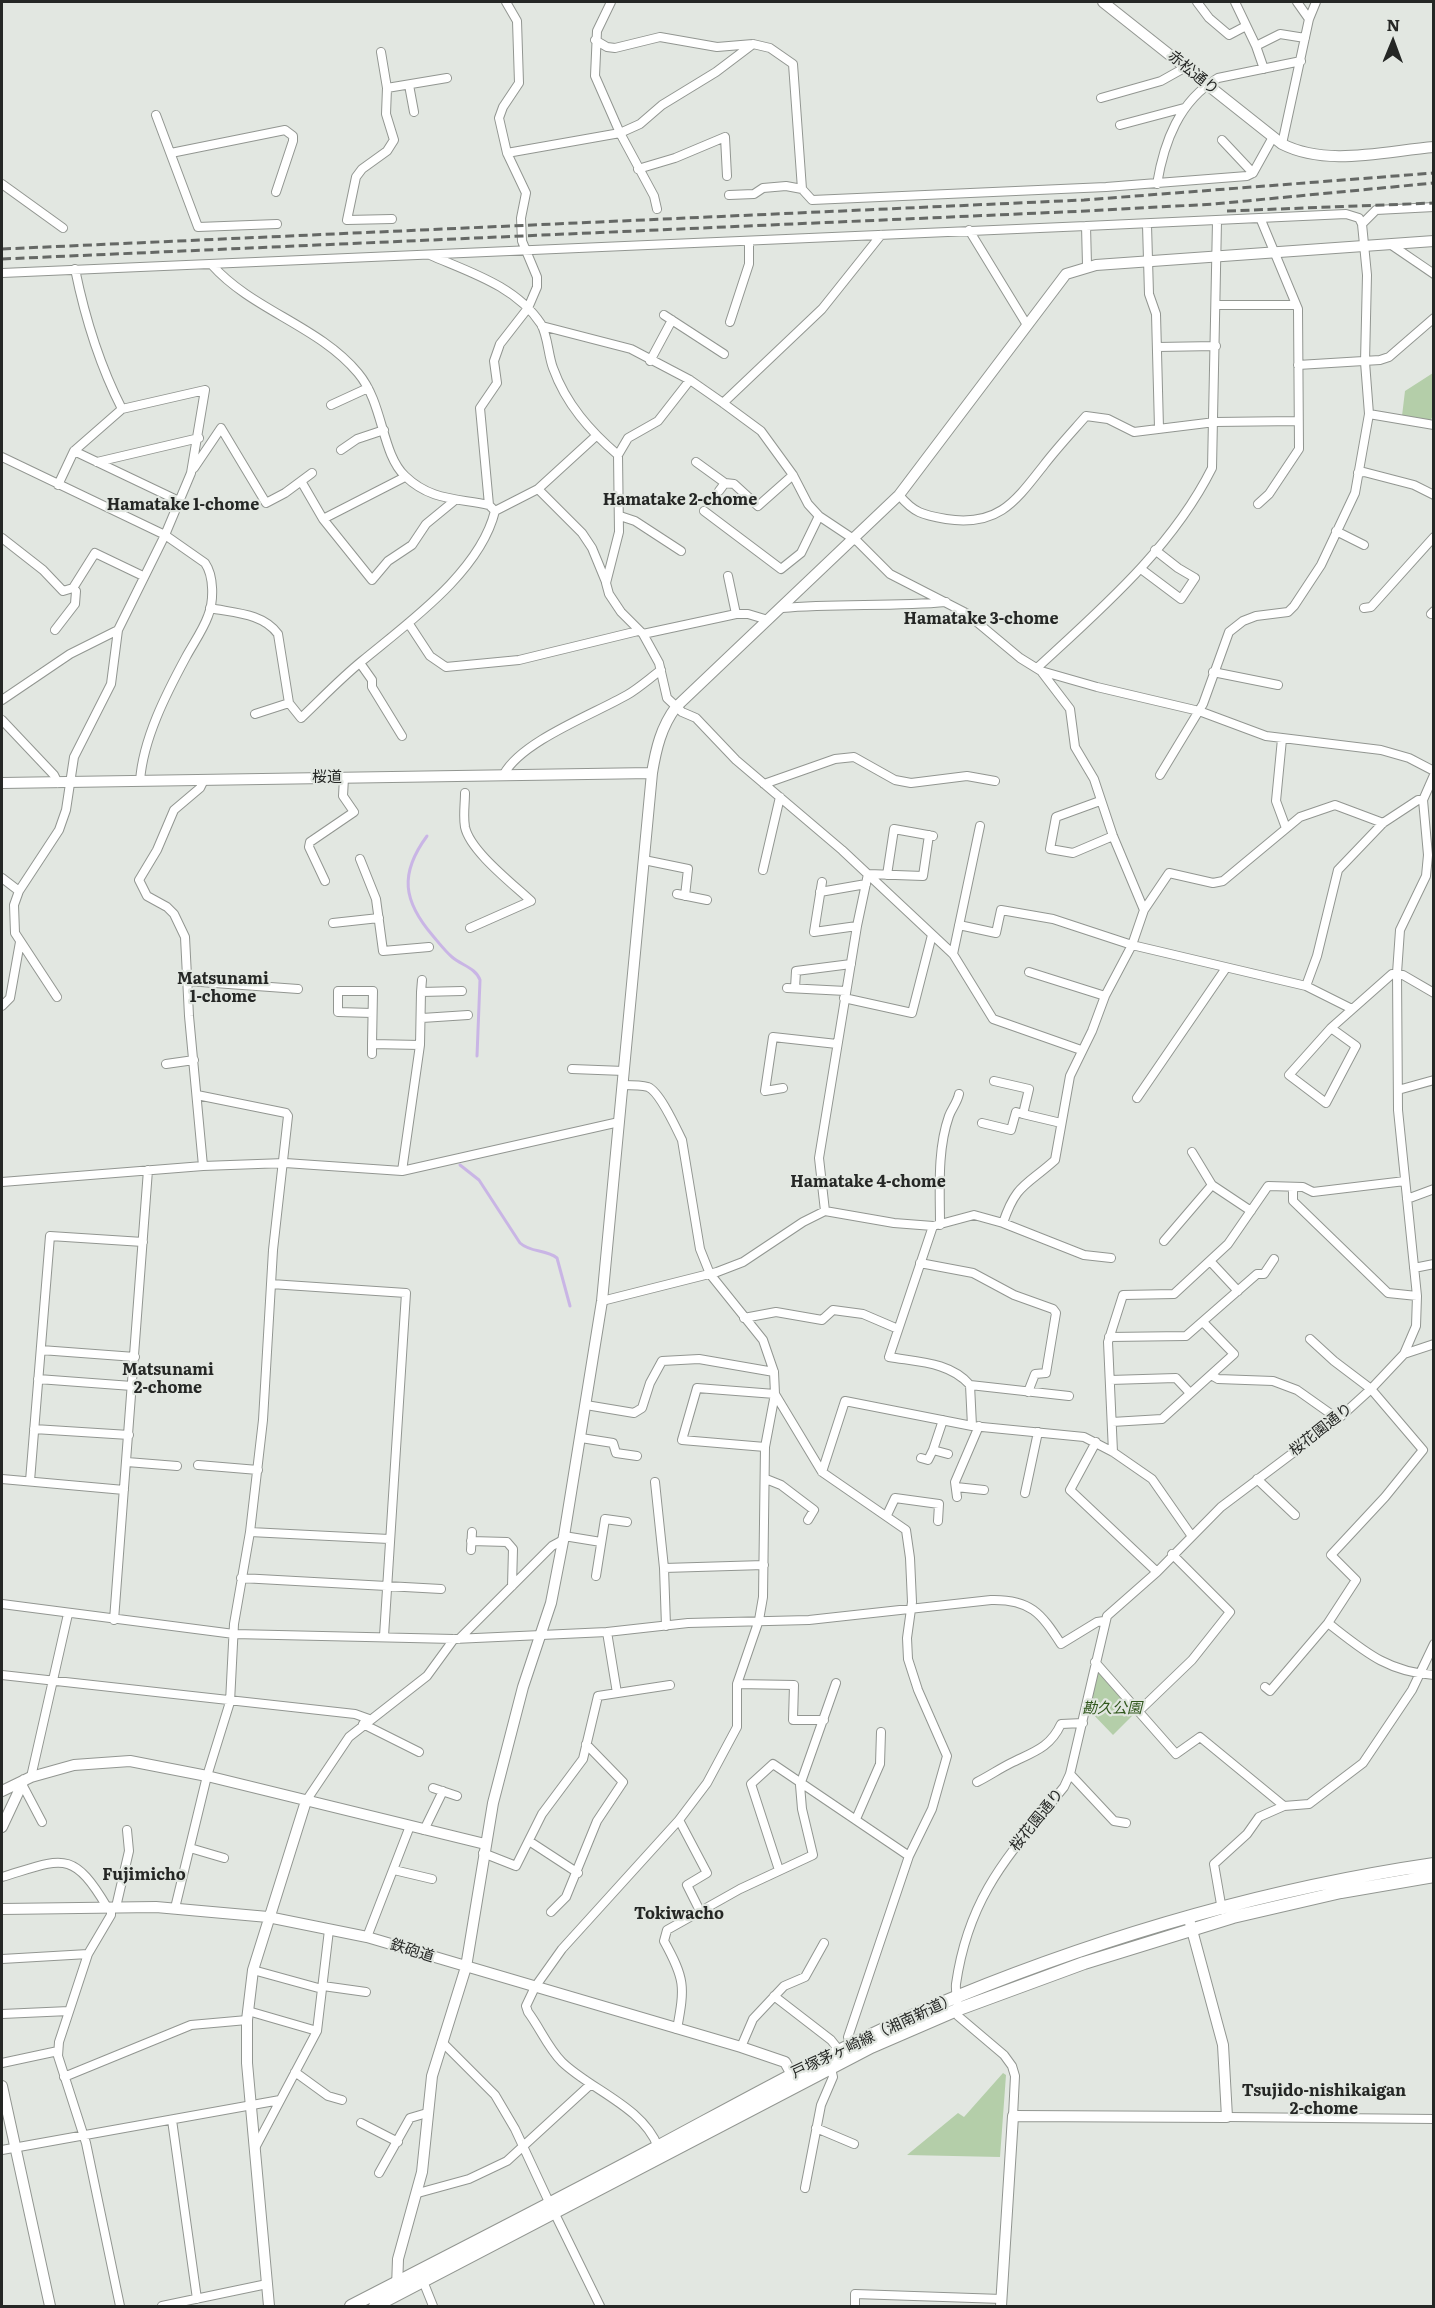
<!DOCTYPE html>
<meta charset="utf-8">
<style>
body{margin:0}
#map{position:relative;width:1435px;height:2308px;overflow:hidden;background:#e2e7e1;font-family:Literata,serif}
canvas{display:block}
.frame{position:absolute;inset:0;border:3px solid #252725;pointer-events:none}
.north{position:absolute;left:1363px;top:12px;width:60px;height:60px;-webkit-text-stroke:4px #e2e7e1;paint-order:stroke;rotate:1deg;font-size:16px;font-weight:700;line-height:24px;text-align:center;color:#252725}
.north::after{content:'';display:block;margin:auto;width:21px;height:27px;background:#252725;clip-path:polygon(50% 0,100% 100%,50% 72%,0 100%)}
</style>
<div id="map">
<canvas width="1435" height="2308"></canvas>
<div class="frame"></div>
<div class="north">N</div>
</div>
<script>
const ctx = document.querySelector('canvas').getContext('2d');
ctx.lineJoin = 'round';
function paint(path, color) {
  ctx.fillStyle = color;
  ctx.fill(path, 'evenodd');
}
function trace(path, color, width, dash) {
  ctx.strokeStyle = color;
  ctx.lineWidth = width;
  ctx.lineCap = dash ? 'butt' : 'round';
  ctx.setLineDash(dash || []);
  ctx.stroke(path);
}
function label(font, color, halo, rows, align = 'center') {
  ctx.font = font + ' Literata,"Noto Sans JP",serif';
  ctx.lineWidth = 4.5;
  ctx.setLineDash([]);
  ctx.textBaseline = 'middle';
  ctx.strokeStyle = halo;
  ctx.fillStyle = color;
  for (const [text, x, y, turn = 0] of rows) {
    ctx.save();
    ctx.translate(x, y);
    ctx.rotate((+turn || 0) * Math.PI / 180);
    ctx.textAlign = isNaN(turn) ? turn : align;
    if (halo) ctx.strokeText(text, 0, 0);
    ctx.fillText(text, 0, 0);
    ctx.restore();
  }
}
paint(new Path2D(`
 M1433,373V416L1430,421L1402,416L1405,391Z
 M1096,1669L1137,1711L1113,1735L1088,1709Z
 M1003,2073L1006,2075L1000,2157L907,2155L958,2113L964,2117Z`), '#b4cea9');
trace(new Path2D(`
 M427,836C399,874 403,901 433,936C439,943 445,951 452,957C461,965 476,968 480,980L477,1056
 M460,1165L479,1180L520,1243C531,1253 546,1249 557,1258L570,1306`), '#c9b5e5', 3);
const minor = new Path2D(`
 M611,2L597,31L595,76L620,133L654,196L657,209
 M1197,2L1209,18L1229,35L1246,26
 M1235,2L1256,46L1280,34L1305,38
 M1297,2L1309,19
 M595,40L607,47L615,48L660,37L717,47L753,44L770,48L793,64L802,189L812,200L1106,187L1247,176L1253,173L1273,137
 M1256,46L1264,69
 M381,52L387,88L386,114L394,140L387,151L362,169L356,177L347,220L392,219
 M409,85L414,112
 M387,88L447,78
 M1101,98L1161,81L1186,67
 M156,115L198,227L277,224
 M1120,125L1184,108
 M1222,140L1253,173
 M1282,144L1309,19L1316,2
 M171,153L285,130L293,136V141L276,192
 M507,153L620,133L640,124L662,105L716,72L753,44
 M638,169L675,158L725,137L727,176
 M2,184L63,228
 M1157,184C1164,142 1179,101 1218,78L1301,61
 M729,195L754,194L763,188L786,186L802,189
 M1147,225L1149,294L1156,314L1159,428
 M1086,226L1346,214L1359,218L1362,224
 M969,230L1027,325
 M1390,244L1434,274
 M430,255C469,272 516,286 541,324C548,336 548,355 553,368C566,404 590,431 618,455L619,532L606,583L609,594L621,612L643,634L659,663L667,698L682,712L696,718L736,760L842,850L953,954L993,1019L1081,1050
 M212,265C252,310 319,326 358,373C384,404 381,453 405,476C431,501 457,498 489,505
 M75,269C85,318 99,364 122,409
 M2,273L1086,226L1087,265
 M1216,305H1296
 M664,315L724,354
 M730,322L749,264V242
 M542,326L631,349L690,380L723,403L761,431L793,475L808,504L819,516L858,542L890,574L966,613L1020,658L1041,671L1097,687L1199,711L1266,736L1381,750L1409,758L1434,771
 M1157,347L1216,346
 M650,361L672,320
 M1298,365L1380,360L1389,357L1434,318
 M723,403L822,309L881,235
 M331,405L368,388
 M1369,414L1434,425
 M341,450L357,439L384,430
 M74,451L179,501
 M618,455L628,438L658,421L690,380
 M2,457L165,535L205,563C214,576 214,601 208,616C203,630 193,644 186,657C166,694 143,739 140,781
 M97,462L199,438
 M696,462L725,483L734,484L758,506L793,475
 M194,468L221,428L266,503L285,493L312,473
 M1358,473L1364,472L1414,485L1434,495
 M301,481L323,519L372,580L388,561L412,545L426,524L454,501
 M538,489L582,533L592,548L606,582
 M719,491L725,483
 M899,495C914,513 923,515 946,519C998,527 1015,502 1044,465C1057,448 1072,432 1086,416L1108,419L1134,432L1215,422L1298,421
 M1258,504L1269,494L1299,449L1298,309L1261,220
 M495,511L538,489L596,436
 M704,511L781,569L801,553L819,516
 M620,516L635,521L681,551
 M323,519L405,477
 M1336,531L1364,545
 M2,538L43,570L63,591L73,588L76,591L75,604L55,630
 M1141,569L1181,599L1195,578L1178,568L1155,550
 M728,576L736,614
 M73,588L95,553L143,576
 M210,608C234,613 263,613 278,634L289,703L301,718C321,699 341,678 362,661C409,622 480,572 495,511L489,505L480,408L497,383L494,361L500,344L528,308L537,287V277L522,241L521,218L526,193L507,153L499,118L503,107L519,83L517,21L506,2
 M782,608C837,603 892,607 946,602
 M1364,608L1371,607L1434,537
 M1431,614L1434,611
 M409,624L430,656L446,667L519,660L638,631
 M643,634L736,614H748L768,620
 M360,663L372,680V687L402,736
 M1037,668C1102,608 1172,548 1212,468L1217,221
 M1041,671L1070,709L1075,747L1094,779L1113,836L1144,910
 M1213,672L1278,685
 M2,700L70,654L118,630
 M255,714L289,703
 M2,720L54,775L58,783
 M1282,739L1276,801L1286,828
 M504,774C522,741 594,714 627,695C639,688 650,678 661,670
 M1160,775L1203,704L1229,632L1243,621L1256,616L1288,612L1294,606L1321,565L1355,493L1369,414L1365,362L1367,275L1362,224L1376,210L1434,207
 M764,784L835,759L854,757L895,780L911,783L967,776L995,781
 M465,793C465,804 463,816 465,827C470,851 513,884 531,901L470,928
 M1100,801L1056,817L1050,849L1073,853L1113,836
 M360,859L376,899L383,951L429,947
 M644,860L688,869L685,896
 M763,870L780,797
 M868,874L923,876L929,835
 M887,875L894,829L933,836
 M2,878L19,891
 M325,881L309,847L310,842L354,812L343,796L344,778
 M822,882L814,932L857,926
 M820,892L866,884
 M677,894L707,900
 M333,923L379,918
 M959,925L996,933L1001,910L1053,919L1132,945L1306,986L1352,1009
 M953,954L980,826
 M1029,972L1105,996
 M187,981L298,989
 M1306,986L1317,956L1338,870L1383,823L1418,800H1423
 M787,988L846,991
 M795,988L796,971L851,964
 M421,992L422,980
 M57,997L15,933L14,905L19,891L59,830L66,810L74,757L111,684L118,630L165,535L191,473L205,390L122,409L74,451L58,485
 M844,998L912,1013L932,935
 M2,1006L10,998L20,942
 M372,1013L338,1012V991H373L372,1044L420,1045
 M422,1018L468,1015
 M1331,1028L1356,1046L1326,1103L1289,1075L1331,1028L1392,974L1403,975L1434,993
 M372,1054V1044
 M166,1064L194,1060
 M572,1069L624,1071
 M994,1081L1029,1089L1023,1114L1061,1123
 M623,1085C631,1085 641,1085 648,1087C660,1092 676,1128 682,1140L700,1249L710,1274L763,1340L774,1372L775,1394L765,1447L763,1597L759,1620L737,1684V1727L707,1783L679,1820L562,1949L535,1987L526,2006L528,2012C540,2028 548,2048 562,2062C591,2090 643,2107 658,2147
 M783,1088L765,1091L773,1037L837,1044
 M1398,1090L1434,1080
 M1137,1098L1226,968
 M982,1123L1011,1130L1016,1112L1023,1114
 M1192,1152L1212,1185L1251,1211
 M203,1166L189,1016L185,937L174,914L167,907L147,896L139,880L157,850L174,810L200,788L204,780
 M402,1171L420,1045L421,992L462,991
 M2,1182L203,1166L285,1163L402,1171L619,1122
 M1293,1187V1201L1388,1293L1417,1296
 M1407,1199L1434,1189
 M825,1211L819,1158L857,926L868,874
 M1003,1223C1016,1184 1026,1186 1055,1160L1070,1076L1092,1031L1105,996L1132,945L1144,910L1169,873L1213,883L1223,881L1300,817L1335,805L1383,823
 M940,1225C940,1189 937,1150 949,1116C952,1108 957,1103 959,1094
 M933,1226L889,1357C918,1362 950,1362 970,1385L972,1426
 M1164,1241L1212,1185
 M1210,1261L1238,1291
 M920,1263L973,1273L1014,1295L1053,1309L1056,1313L1046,1373L1035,1374L1028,1392
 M1414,1268L1434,1264
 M271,1284L406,1293L384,1636
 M602,1301L717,1272L743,1262L803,1222L825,1211L894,1223L933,1226L974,1215L1003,1223L1084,1255L1111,1258
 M744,1318L776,1312L822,1320L833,1310L863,1314L898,1329
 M1109,1337L1186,1336L1257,1274H1264L1274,1259
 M41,1350L135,1357
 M1404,1354L1434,1344
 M1211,1375L1218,1379L1273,1381L1297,1390L1338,1419
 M38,1379L132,1386
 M1110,1380L1176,1378L1190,1393
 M970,1385L1069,1396
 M586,1405L634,1413L642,1408L650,1383L662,1361L699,1359L774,1372
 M943,1420L933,1450L948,1454
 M1112,1422L1162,1419L1234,1354L1203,1322
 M34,1429L129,1435
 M581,1438L613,1443L616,1453L637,1456
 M1096,1442L1070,1490L1157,1572
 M765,1447L682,1440L697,1388L775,1394L822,1472L906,1530L910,1558L912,1602L907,1638L908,1659L918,1690L947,1756L932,1809L909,1856L848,2037L850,2044
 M1113,1452L1108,1342L1123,1295L1174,1294L1228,1244L1268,1186L1303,1187L1313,1192L1405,1181
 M921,1458L928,1460L933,1450
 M127,1462L177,1466
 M198,1465L258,1470
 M822,1472L845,1401L972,1426L1084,1437L1113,1452L1152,1479L1191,1535
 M2,1479L124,1490
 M766,1479L781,1485L814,1510L808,1520
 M1257,1479L1295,1515
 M30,1481L50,1236L143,1242
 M655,1482L664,1568L666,1626
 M956,1487L984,1490
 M1025,1493L1038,1432
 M957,1497L955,1482L979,1426
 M887,1515L895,1498L939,1504L938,1521
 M250,1532L389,1539
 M564,1536L601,1542
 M471,1541L507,1542L513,1549L512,1586
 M471,1550L472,1532
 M664,1568L764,1565
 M596,1576L605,1519L627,1522
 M241,1578L441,1589
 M2,1604L234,1634L454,1639L607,1632L688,1623L809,1620L991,1600C1030,1599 1041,1613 1061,1644L1097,1622L1104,1621
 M114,1620L148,1170
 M1328,1623C1364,1651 1387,1672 1434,1675
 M607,1632L617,1693
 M459,1639L552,1546L563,1540
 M1095,1662L1176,1754L1200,1737L1284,1806
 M2,1675L355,1714L369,1719
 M737,1684L794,1685L793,1720H824
 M1265,1687L1270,1691L1328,1623L1356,1580L1331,1555L1385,1497L1423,1450L1371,1389L1334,1361L1310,1339
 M1140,1710L1192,1660L1230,1612L1172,1554
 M363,1724L419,1752
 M1070,1774L1114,1821L1126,1823
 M31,1777L68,1614
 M977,1782C989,1776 999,1769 1011,1763C1033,1752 1050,1748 1061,1724L1083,1723
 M22,1784L42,1822
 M433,1788L457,1796
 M306,1801L349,1737L427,1676L454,1639
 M856,1819L880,1764L881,1732
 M679,1820L707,1873L687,1885L700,1911
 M424,1830L443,1791
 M529,1841L578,1873
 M190,1848L224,1858
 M483,1853L516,1866L542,1814L583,1759L598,1696L670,1685
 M394,1870L432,1879
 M779,1870L751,1784L773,1764L909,1856
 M2,1877C62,1859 72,1848 107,1907
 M111,1907V1915L88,1954L59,2042L58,2056L86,2143L120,2306
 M116,1907L129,1851L127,1830
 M175,1908L207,1776L230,1702L234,1624L250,1532L263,1420L273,1250L288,1116L286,1113L197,1095
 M1222,1910L1214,1864L1247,1834L1259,1817L1284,1806L1309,1804L1363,1763L1412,1690L1434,1644
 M551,1912L566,1897L597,1821L623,1782L586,1744
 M367,1937L410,1826
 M2,1959L88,1954
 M253,1970L322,1989
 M323,1986L366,1992
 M774,1996L831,2040L839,2050
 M248,2011L317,2031
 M2,2014L69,2011
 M677,2029C685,1986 685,1979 664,1941L667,1930L740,1889L813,1855L802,1809L800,1785L836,1683
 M442,2042L495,2095L515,2129L549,2202
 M741,2047L753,2019L784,1986L805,1977L824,1943
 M2,2063L58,2051
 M295,2072L328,2096L342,2100
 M64,2077L191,2025L247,2020
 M1013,2116L1015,2076L1012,2066L1004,2055L958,2016C959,2005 955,1994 956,1984C969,1894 1010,1854 1064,1787L1070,1774L1107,1616L1157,1572L1221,1507L1338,1419L1371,1389L1404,1354L1416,1326L1417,1296L1398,1110L1397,973L1400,930L1426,876L1428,855L1423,800L1434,775
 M1227,2117L1434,2119
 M172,2120L197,2299
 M361,2123L398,2142
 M816,2128L854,2144
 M255,2148L317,2031L329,1930
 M2,2150L280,2100
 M379,2173L410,2118L427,2113
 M805,2188L821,2105L833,2077L831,2068
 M418,2193L469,2179L507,2161L591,2084
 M554,2212L600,2306
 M421,2276L433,2306
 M162,2306L267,2284
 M855,2306V2294L1002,2299`);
const tertiary = new Path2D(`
 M1103,2L1282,144C1327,167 1385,151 1434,147
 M2,783L652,773
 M2,1791L31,1777L74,1765L130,1761L207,1776L485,1844
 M2,1827L24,1780
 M2,1909L156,1907L268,1917L367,1937L741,2047L785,2062L795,2080
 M2,2086L50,2306
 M397,2288L398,2259L422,2172L432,2076L466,1967L493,1803L523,1687L551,1603L564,1536L602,1301L652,773C656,749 661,727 676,707L899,495L1066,274L1096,265L1434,241
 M269,2306L247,2063V2020L253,1970L306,1801
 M1001,2306L1013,2116L1227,2117L1223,2045L1189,1919`);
const primary = new Path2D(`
 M351,2306C454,2253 558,2200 661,2145C758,2093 854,2039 956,1997C1108,1935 1271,1888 1434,1864
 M375,2306L871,2047L959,2009L1084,1963L1233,1917L1341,1892L1434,1876`);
trace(minor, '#929691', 10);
trace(tertiary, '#929691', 12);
trace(primary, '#929691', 14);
trace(minor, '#fff', 8);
trace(tertiary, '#fff', 10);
trace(primary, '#fff', 12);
trace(new Path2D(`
 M1227,211L1434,203
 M2,249L1084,200L1434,173
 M2,259L1086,211L1214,204L1434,183`), '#656865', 3, [9, 4.5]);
label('15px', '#252725', '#e2e7e1', [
 ["赤松通り",1193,73,39],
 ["桜道",327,778],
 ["桜花園通り",1321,1430,-38],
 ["桜花園通り",1037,1820,-51],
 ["鉄砲道",412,1951,17],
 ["戸塚茅ヶ崎線（湘南新道）",874,2036,-25]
]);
label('italic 15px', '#30571c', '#e2e7e1', [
 ["勘久公園",1112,1709]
]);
label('bold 16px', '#252725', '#e2e7e1', [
 ["Hamatake 2-chome",680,500],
 ["Hamatake 1-chome",183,505],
 ["Hamatake 3-chome",981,619],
 ["Matsunami",223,979],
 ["1-chome",223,997],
 ["Hamatake 4-chome",868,1182],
 ["Matsunami",168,1370],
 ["2-chome",168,1388],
 ["Fujimicho",144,1875],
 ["Tokiwacho",679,1914],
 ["Tsujido-nishikaigan",1324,2091],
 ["2-chome",1324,2109]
]);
</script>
